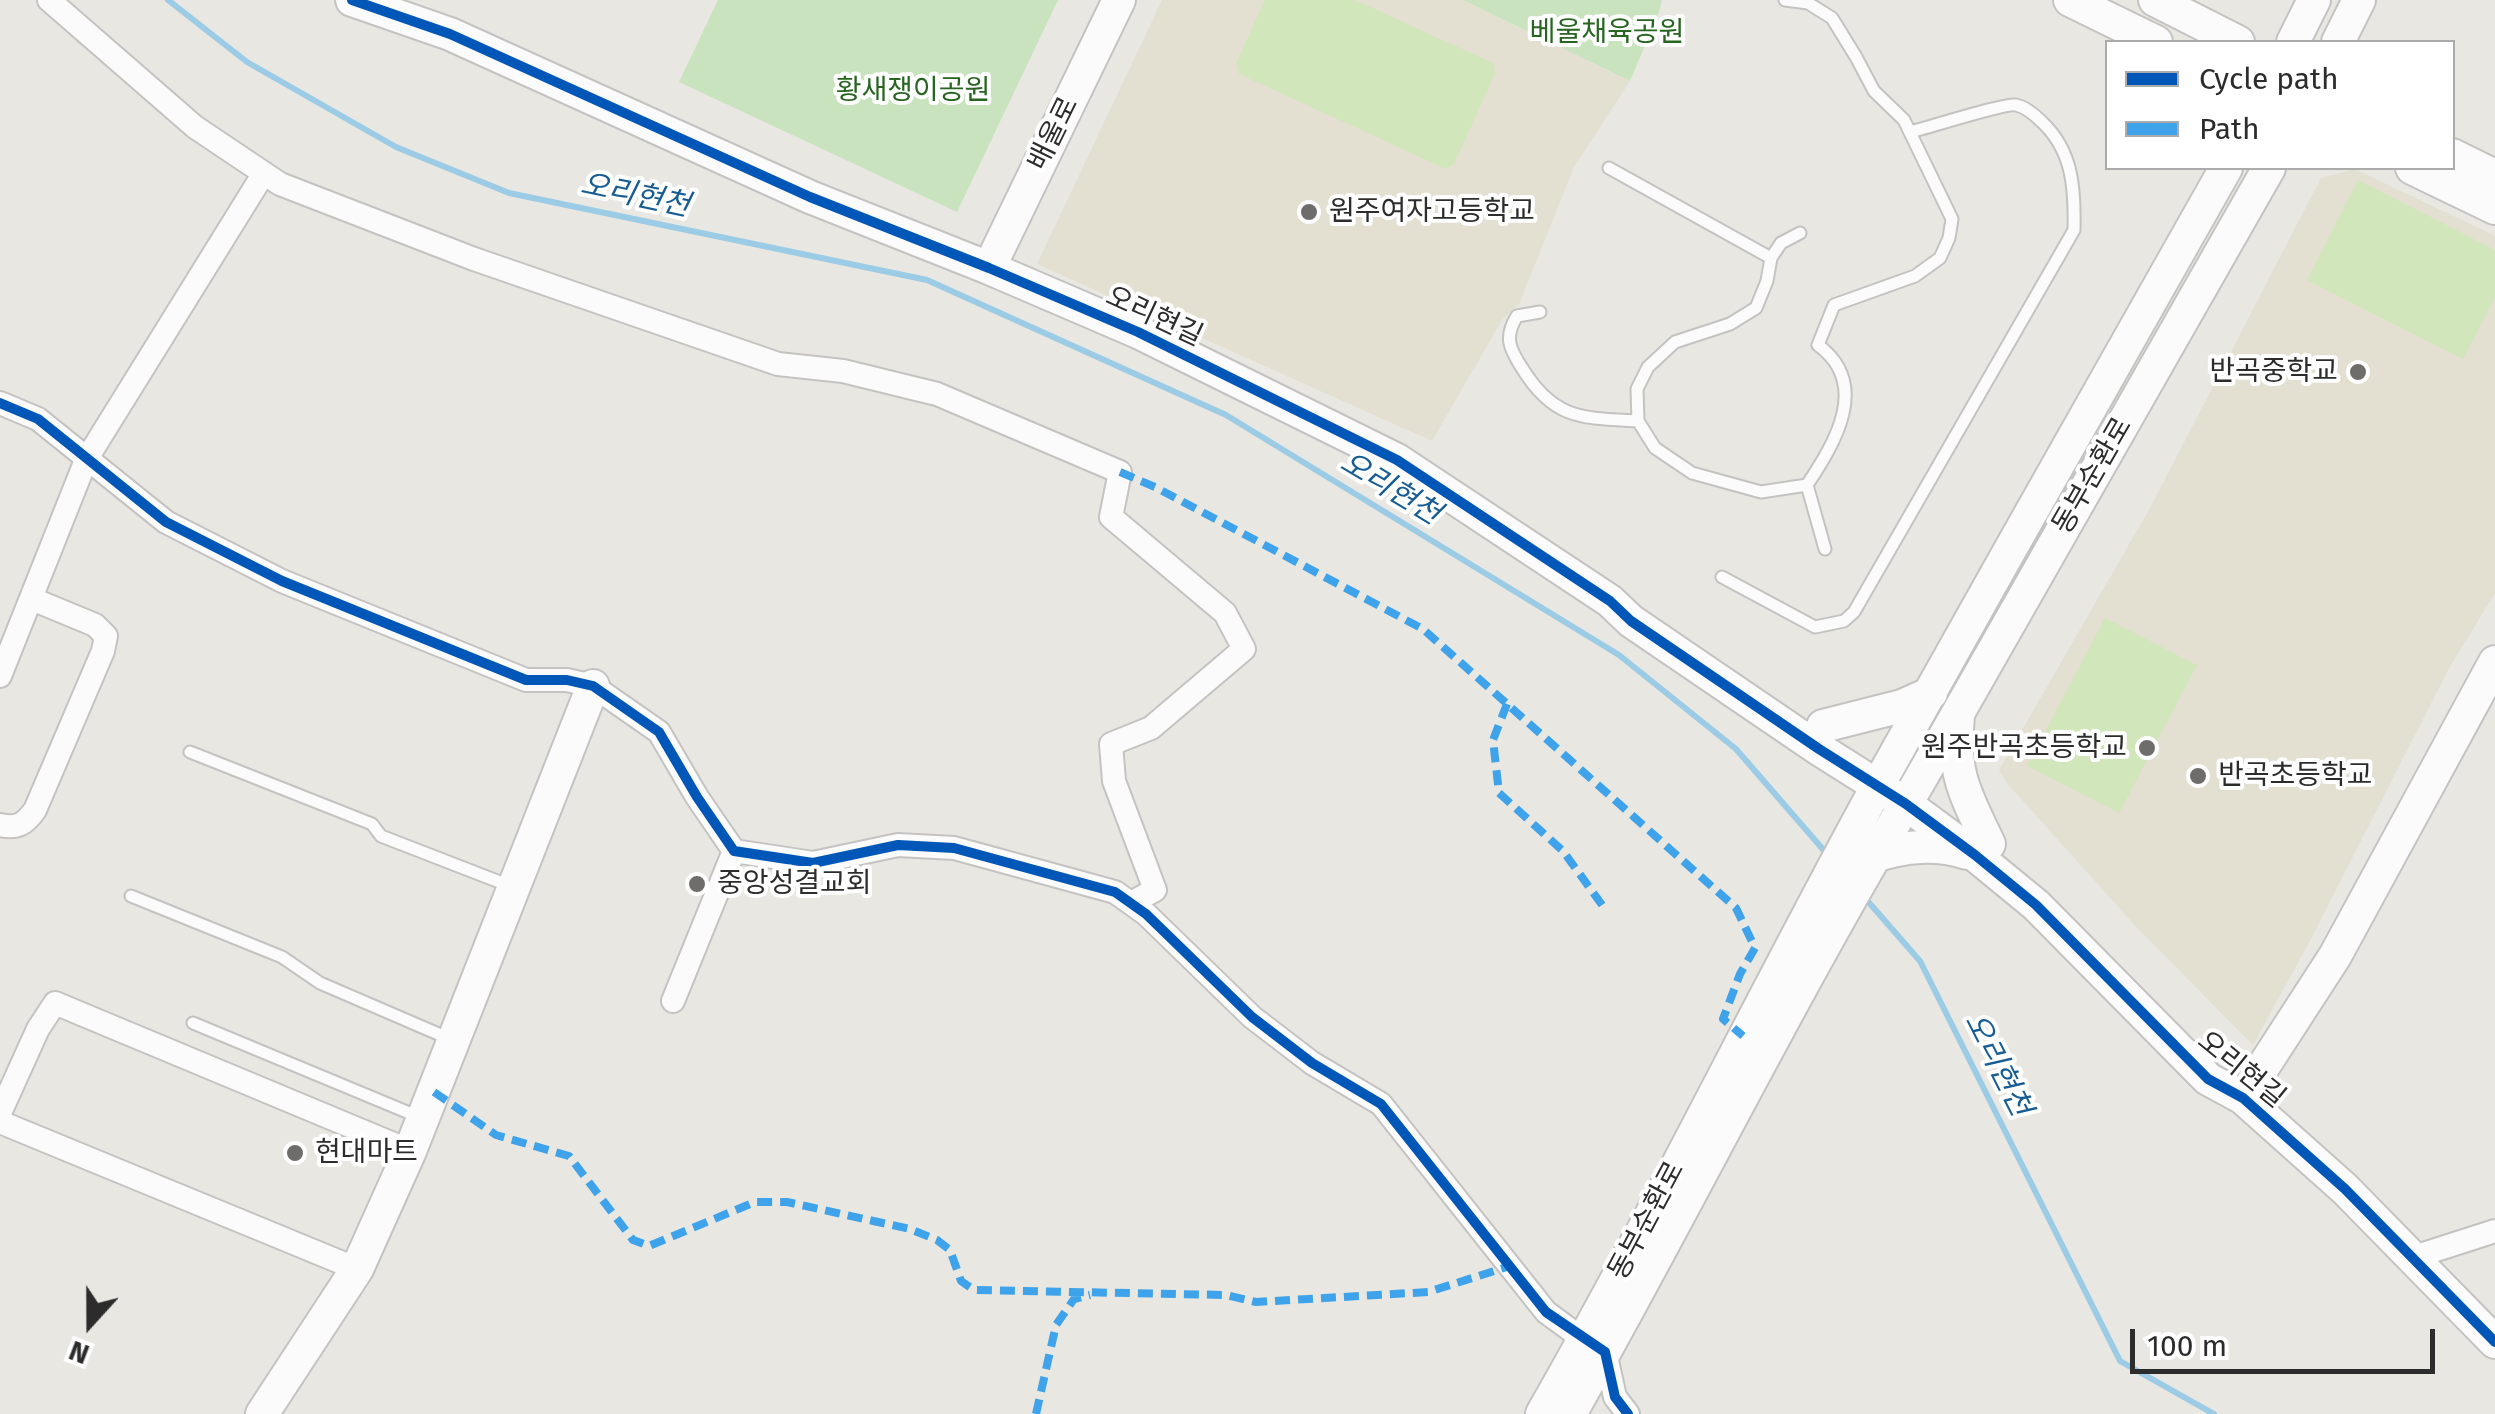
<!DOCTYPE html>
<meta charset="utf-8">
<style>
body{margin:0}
#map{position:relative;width:2495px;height:1414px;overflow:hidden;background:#e9e7e2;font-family:"Fira Sans",sans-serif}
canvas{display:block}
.legend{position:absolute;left:2105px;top:40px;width:350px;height:130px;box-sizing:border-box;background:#fff;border:2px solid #ababab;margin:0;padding:12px 18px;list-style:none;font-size:30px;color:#2c2c2c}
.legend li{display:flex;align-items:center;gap:20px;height:50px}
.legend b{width:50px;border:2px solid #ababab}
.north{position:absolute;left:40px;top:1274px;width:100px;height:100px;-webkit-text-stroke:8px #fff;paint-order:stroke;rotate:201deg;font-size:28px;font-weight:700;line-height:40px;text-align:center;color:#2c2c2c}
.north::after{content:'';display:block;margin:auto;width:35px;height:45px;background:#2c2c2c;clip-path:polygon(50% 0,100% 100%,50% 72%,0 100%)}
.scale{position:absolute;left:2130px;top:1329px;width:305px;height:45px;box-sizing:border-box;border:5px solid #2c2c2c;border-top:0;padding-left:12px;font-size:30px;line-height:35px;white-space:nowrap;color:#2c2c2c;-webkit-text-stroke:8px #fff;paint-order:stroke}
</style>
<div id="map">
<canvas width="2495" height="1414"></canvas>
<ul class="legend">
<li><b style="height:12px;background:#0057b8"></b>Cycle path</li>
<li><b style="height:12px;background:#3ea3eb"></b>Path</li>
</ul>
<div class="north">N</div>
<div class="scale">100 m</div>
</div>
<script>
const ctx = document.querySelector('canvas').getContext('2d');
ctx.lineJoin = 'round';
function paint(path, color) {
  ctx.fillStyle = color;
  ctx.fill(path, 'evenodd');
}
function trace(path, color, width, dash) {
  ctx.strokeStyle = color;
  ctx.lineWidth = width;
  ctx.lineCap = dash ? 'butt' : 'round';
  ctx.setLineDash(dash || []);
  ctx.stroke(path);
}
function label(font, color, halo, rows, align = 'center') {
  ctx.font = font + ' "Fira Sans","Noto Sans KR",sans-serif';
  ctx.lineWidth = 8;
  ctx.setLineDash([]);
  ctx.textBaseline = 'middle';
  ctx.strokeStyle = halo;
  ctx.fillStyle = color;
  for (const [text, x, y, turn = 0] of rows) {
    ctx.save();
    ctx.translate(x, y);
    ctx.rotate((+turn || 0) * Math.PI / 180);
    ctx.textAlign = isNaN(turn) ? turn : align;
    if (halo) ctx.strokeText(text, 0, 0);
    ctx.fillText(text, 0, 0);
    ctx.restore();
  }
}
paint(new Path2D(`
 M1162,0H1463L1630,81L1574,167L1519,304L1502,320L1432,441L1037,264Z
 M2355,169L2495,236V593L2448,670L2311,939L2253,1045L2139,930L2006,782L1999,770L2150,508L2321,178Z`), '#e3dfd1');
paint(new Path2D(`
 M718,0H1058L957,212L679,82Z
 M1463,0H1662L1659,12L1630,81Z`), '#c9e3be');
paint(new Path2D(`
 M1265,0H1355L1493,63L1495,73L1454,164L1446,169L1239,74L1236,63Z
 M2358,180L2495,250V297L2463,359L2307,280Z
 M2105,618L2197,665L2119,813L2027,766Z`), '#d2e6bc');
trace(new Path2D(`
 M168,0L247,62L396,147L509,193L927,280L1226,415L1619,655L1736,749L1827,854
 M1865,898L1920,961L2120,1361L2214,1414`), '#9bcbe5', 6);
const lane = new Path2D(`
 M1785,0L1808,3L1832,18L1856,57L1874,91L1904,120L1952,219L1949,238L1940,258L1915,276L1834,305L1818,345C1871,384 1835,443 1807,485L1825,549
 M1609,168L1771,258
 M1800,233L1781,243L1771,258L1767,281L1756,308L1730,324L1675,342L1648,367L1637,389L1638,421L1655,448L1692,473L1761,492L1807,485
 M1540,312L1517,316C1504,337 1509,348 1522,368C1554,420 1582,418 1638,421
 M1722,577L1815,627L1844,621L1854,612L2074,230C2075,189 2073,151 2042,122C2035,115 2026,107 2016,105C2004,103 1928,128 1910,132
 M190,752L372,824L381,836L510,886
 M131,896L282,957L320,983L450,1039
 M193,1023L419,1117`);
const street = new Path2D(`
 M49,0L195,127L280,184L474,259L778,364L843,371L937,394L1120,472L1111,517L1225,613L1244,649L1151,728L1111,744L1114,781L1155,890L1131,903
 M0,403L38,419L166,522L282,581L526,680H567L593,686L659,732L697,797L734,851L813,863L898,845L954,848L1115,892L1146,914L1252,1017L1312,1063L1381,1104L1546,1312L1584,1340
 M0,676L86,460L264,173
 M0,825C17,829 25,824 35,810L103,651L106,636L95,625L32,599
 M673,1001L734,851
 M0,1113L38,1029L55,1003L410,1151
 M0,1122L357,1269
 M2411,1258L2495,1231
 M1605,1352L1615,1397L1628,1414`);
const secondary = new Path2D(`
 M352,0L450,34L810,197L989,268L1138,332L1397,460L1610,601L1631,621L1819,749L1906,804L1975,855L2036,905L2208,1079L2243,1098L2345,1189L2495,1342
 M2070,0L2156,42
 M2155,0L2238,42
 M2293,42L2314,0
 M2338,42L2359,0
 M2452,155L2495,176
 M2412,168L2495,208
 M989,268L1119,0
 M1958,716C1952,774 1965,794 1989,844
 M1823,726L1902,706L1931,693
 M1874,856C1906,846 1935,843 1967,853
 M2243,1098L2335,956L2495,662
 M262,1414L357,1269L410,1151L593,686
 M1542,1414C1660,1208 1763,995 1877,787C1992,580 2110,374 2226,168
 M1570,1414C1688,1206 1793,990 1917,785L2269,168`);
trace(lane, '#c4c3c2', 15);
trace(street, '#c4c3c2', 26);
trace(secondary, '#c4c3c2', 36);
trace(lane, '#fcfbfb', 11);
trace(street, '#fcfbfb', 22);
trace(secondary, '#fcfbfb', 32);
trace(new Path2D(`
 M1120,472L1155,487L1423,629L1736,908L1755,948L1740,974L1723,1019L1743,1036
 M1507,704L1493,740L1499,793L1563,851L1605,909
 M434,1092L496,1135L569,1156L633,1240L649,1246L755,1202H787L910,1229L937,1240L950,1250L961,1281L974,1290L1226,1295L1256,1302L1428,1292L1510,1266
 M1036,1414L1056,1325L1074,1299L1090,1295`), '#3ea3eb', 8, [15, 8]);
trace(new Path2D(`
 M352,0L450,34L810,197L989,268L1138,332L1397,460L1610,601L1631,621L1819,749L1906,804L1975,855L2036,905L2208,1079L2243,1098L2345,1189L2495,1342
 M0,403L38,419L166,522L282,581L526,680H567L593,686L659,732L697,797L734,851L813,863L898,845L954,848L1115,892L1146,914L1252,1017L1312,1063L1381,1104L1546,1312L1605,1352L1615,1397L1628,1414`), '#0057b8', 10);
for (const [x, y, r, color] of [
 [1309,212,10,"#6e6d6c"],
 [2358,372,10,"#6e6d6c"],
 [2147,748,10,"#6e6d6c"],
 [2198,776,10,"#6e6d6c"],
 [697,884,10,"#6e6d6c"],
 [295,1153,10,"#6e6d6c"]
]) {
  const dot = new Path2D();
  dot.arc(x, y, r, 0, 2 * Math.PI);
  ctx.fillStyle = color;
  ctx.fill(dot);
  trace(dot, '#fff', 4);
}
label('28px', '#276520', '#fff', [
 ["베울채육공원",1607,33],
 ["황새쟁이공원",913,91]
]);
label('28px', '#2c2c2c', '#fff', [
 ["배울로",1054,134,-64],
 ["오리현길",1154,317,25],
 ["동부순환로",2093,476,-60],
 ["오리현길",2241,1070,39],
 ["동부순환로",1647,1221,-62]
]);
label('28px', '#2c2c2c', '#fff', [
 ["원주여자고등학교",1329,212],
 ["반곡중학교",2338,372,"right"],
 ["원주반곡초등학교",2127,748,"right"],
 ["반곡초등학교",2218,776],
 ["중앙성결교회",717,884],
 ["현대마트",315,1153]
], 'left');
label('italic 30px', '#175d94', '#fff', [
 ["오리현천",635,196,12],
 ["오리현천",1390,489,31],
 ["오리현천",1997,1065,63]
]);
</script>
